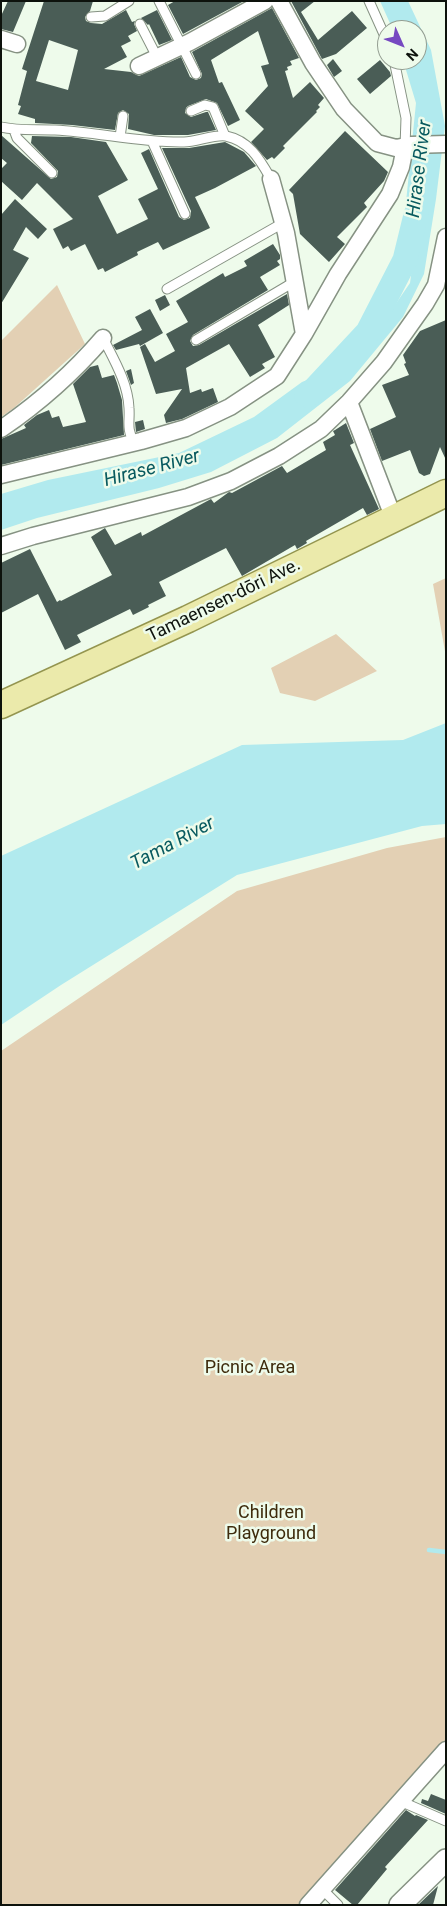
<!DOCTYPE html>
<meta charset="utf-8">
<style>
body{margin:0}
#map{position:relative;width:447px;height:1906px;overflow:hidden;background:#eefbeb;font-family:Roboto,sans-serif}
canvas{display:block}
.frame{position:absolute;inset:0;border:2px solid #0d120c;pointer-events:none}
.north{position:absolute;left:377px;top:20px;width:50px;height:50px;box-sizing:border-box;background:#eefbeb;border:1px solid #949e92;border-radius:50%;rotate:134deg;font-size:14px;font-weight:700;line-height:20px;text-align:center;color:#0d120c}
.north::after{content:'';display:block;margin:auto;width:18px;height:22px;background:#7649c1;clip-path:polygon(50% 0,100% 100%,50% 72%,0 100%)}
</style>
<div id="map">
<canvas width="447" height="1906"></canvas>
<div class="frame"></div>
<div class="north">N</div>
</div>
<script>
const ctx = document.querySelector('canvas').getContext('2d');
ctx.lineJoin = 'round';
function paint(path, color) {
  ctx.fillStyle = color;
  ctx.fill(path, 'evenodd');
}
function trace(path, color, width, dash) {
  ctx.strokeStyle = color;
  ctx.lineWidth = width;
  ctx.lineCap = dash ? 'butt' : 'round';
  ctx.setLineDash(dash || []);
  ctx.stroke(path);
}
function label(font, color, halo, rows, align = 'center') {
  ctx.font = font + ' Roboto,sans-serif';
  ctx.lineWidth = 5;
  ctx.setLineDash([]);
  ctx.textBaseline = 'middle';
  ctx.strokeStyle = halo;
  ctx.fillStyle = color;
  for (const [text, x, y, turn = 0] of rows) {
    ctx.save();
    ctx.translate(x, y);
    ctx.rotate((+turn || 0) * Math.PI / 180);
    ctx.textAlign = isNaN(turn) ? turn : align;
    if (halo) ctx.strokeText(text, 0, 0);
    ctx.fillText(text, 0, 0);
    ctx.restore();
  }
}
paint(new Path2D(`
 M57,285L85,344L14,408L1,417V341Z
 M446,578V657L433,584Z
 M336,634L377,671L315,701L280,693L271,668Z
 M446,837V1742L299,1905H1V1051L237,891L387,848Z`), '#e3d0b4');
paint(new Path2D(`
 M380,1H408L431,50L445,126L436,199L424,274L403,317L350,381L277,438L211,472L159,488L37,518L1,530V494L48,480L179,453L254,417L302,382L342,367L386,318L410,283L413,261L403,232L416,103L403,60H417V30H393Z
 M446,723V824L422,826L237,875L61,985L1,1025V856L242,745L403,740Z`), '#b1eaee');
trace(new Path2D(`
 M429,1550L446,1552`), '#b1eaee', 4.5);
trace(new Path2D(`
 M307,395L314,390L368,332L405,260L416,215`), '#b1eaee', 25);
paint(new Path2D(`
 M8,1H26L13,32L1,29V16Z
 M44,1H93L90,11L85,17L86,21L91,23L102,24L126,10L132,22L135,21L134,24L137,31L128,36L131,41L121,46L127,57L104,69L131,72L139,76L181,57L190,77L196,80L201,78L202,74L192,52L272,8L299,58L290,61L292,65L287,67L288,70L285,71L293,98L310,82L324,98L318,105L320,107L316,111L317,112L283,146L285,148L274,159L272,157L267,160L251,142L264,129L245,111L268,86L261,66L269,64L258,31L211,60L219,83L222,82L240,120L228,126L217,103L206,99L188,106L186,108L185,113L191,117L206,112H208L216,130L188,135H154L128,129L129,114L123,110L118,113L115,130L72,125L35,123V119L18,114L21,106L18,105L27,71L22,69ZM49,40L78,50L68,90L36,81Z
 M175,1H244L183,34L168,5Z
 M291,1H315L301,12L318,40L352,11L367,28L336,54L322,59Z
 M157,10L172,40L159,45L149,24L148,25L141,18Z
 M333,59L342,71L334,77L327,65Z
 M380,60L390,72L391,76L370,94L357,79Z
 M345,131L388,172L384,181L364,203L367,207L337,237L345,244L329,262L300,234L293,194L289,190Z
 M1,135L51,179L57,177L58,171L31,143L32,136L71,137L106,142L128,180L98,196L117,234L148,219L138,199L158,189L141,153L149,149L179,217L184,220L190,218L191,211L162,148H189L225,142L244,152L256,166L215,188L195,197L210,228L163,250L158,242L137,252L138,255L105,272L103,268L98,270L85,244L71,251L68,246L63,249L53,229L73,219L37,183L22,200L1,181V169L7,163L1,158Z
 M15,199L47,229L38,239L26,227L13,250L29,258L1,304V215Z
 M273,244L280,255V259L277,261L280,265L260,277L268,290L193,335L190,341L193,346L199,345L287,294L289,305L258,325L275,357L262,364L265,368L250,377L229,344L186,368L190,393L201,389L202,392L213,388L218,402L182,419L166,423L164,415L182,389L156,394L140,347L145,344L155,362L175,351L166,334L188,322L176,301L223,273L225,277L247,266L244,261Z
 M165,295L170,305L160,311L155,300Z
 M150,309L163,333L140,346L139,344L116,350L113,345L142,330L135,317Z
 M446,320V460L440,447L430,474L424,476L419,473L410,450L382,461L370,429L396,417L382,385L409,375L404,364L406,363L403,355L420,331Z
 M98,365L102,378L114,375L117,383L122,400L124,435L1,465V439L26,428L24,425L37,415L49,410L52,418L59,416L63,427L86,422L73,384L90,367Z
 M131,369L134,383L131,385L126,371Z
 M143,420L145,429L136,432L135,422Z
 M346,423L354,443L350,445L379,509L367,515L363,508L306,541L307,543L297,549L295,545L242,576L226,548L159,582L166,596L148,605L149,607L133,615L130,609L77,635L81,642L65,650L38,594L1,613V563L30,549L57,602L60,600L61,601L112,575L91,537L105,528L115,545L141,532L142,536L211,499L214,503L229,492L232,493L282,466L287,473L326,450L323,442L335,435L333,431L335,430Z
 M431,1794L446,1800V1814L421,1803L422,1799L428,1801Z
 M406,1810L415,1816L416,1815L428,1820L385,1867L387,1869L357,1905H353L335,1890Z
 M438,1886L433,1905H418Z`), '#4a5d56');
const service = new Path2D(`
 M159,1L196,74
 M369,1L387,41
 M91,17L105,16L129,1
 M140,24L157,57
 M394,60L406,118L405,147
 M191,111L205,105L213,107L225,136
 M1,127C19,131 36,129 55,130C98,132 141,143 184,142C196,142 215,134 226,136C250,141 260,160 271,179
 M14,130L17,138L52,173
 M120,137L123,116
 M152,141L185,214
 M167,289L283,223
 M103,338C114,360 128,383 129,408C130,423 126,427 134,443
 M196,340L294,282
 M400,1801L446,1821
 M322,1889L338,1905`);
const minor = new Path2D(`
 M279,1L313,63L344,109L377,143L396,148L411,145L446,144
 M1,39L17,44
 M139,66L190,42L265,1
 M271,179L286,233L304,334
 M349,402L394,519
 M1,429C39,403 73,373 103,338
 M1,475L141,441L186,428L230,407L277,376L304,334L338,274L390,194L401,167L405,147
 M1,546L33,536L188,497L231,481L279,456L321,429L349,402L384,362L425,304L436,285L446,237
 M308,1905L446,1750`);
const tertiary = new Path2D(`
 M400,1905L446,1860`);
const primary = new Path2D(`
 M1,705L188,619L446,493`);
trace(service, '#869283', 11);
trace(minor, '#869283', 19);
trace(tertiary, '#869283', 24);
trace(primary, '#94954f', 29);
trace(service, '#fff', 9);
trace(minor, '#fff', 16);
trace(tertiary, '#fff', 21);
trace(primary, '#ebeaab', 26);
label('18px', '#0d120c', '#eefbeb', [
 ["Tamaensen-dōri Ave.",224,601,-26]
]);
label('18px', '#3e2b0c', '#eefbeb', [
 ["Picnic Area",250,1368],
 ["Children",271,1513],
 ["Playground",271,1534]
]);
label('italic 19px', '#085a5f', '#eefbeb', [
 ["Hirase River",420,169,-83],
 ["Hirase River",152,469,-15],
 ["Tama River",173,844,-28]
]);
</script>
